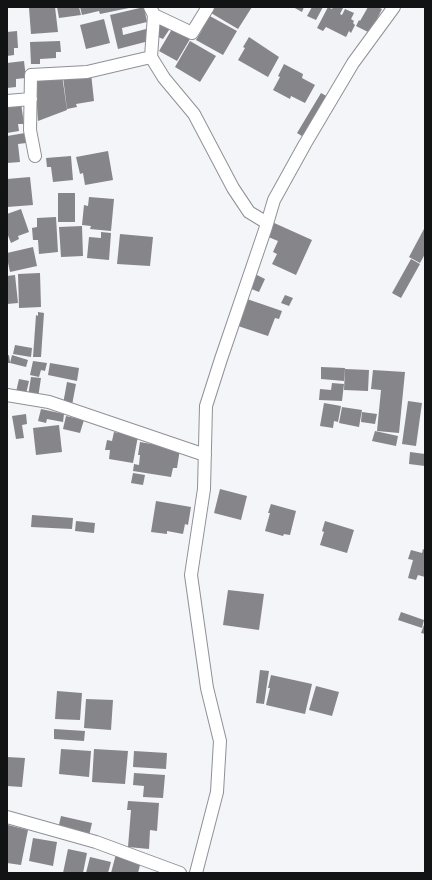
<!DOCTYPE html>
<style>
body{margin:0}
#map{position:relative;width:432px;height:880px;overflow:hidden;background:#f3f5f9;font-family:Merriweather,serif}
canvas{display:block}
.frame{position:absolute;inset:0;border:8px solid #121314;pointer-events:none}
</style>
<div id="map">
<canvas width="432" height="880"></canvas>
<div class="frame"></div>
</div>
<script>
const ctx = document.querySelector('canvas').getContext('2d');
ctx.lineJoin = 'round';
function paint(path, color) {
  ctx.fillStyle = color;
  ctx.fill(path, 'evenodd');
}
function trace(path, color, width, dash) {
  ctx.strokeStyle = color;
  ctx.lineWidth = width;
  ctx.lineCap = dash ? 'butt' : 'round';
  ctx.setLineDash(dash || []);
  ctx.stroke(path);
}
paint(new Path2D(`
 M46,7H55L58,32L31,34L29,8Z
 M57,7H79L81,15L59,18Z
 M80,7H129V8L100,14L99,11L82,15Z
 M144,7L147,22L122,28L123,35L146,29L149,41L118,49L110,15Z
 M215,7H252L238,29L211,13Z
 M293,7H304L302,12Z
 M312,7H323L316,20L307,16Z
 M328,7L332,9L333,7H341L343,8L340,14L342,15L345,9L354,13L351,19L354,21L353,23L355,25L351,33L349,31L346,37L326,27L323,31L317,28Z
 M368,7H378L382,9L370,33L356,26L359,20L360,21Z
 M208,15L237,31L223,55L196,40L202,30L200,29Z
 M104,19L110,43L86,49L80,25Z
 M158,20L171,27L163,39L156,36Z
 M172,29L190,39L177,61L159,51Z
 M17,31L18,48H14V55L7,56V32Z
 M249,37L279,57L268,77L238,60L245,48L243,47Z
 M60,41L61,52H56V58L40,59V64H31L30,42Z
 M190,41L216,56L200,82L175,67Z
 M24,61L26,78L16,79V87L7,88V63Z
 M284,64L303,74L302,78L315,85L305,103L291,96L290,99L273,90L280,77L278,76Z
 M91,73L94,101L76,104L77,107L67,109L63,77Z
 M62,75L67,110L38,121L35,78Z
 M321,93L330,98L305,138L297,133Z
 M21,103L24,124H18L19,131L7,133V105Z
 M25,133L26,143L18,144L20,162L7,163V136Z
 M108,151L113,180L85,185L83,173L80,174L76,157Z
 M71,156L73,180L53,182L51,167H47L46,158Z
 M30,177L33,205L7,207V179Z
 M58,193H75V222H58Z
 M89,197L114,199L111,231L90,229L91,226L82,225L84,205L88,206Z
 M21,209L29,232L18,236L19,239L11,243L7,233V214Z
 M56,217L58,252L39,254L38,240H33L32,228L37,227V218Z
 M272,222L312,240L296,275L272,264L277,254L273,252L278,241L266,236Z
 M82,226L83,256L61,257L59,227Z
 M425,227V254L420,263L409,257Z
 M101,232L111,233L109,260L87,258L89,237L101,238Z
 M120,234L153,237L150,266L117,264Z
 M33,247L37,266L10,272L7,258V253Z
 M411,259L420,264L401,298L392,293Z
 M40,273L41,307L19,308L18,274Z
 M255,274L265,279L259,292L249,288Z
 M15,275L18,303L7,304V276Z
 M285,295L293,298L289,306L281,303Z
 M247,299L282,311L279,319L275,318L268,336L238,326Z
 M38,312L44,313L41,357H33L36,315L38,316Z
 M15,345L32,348L31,357L13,354Z
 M9,355L10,363L12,355L28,360L26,367L10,363H7V356Z
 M33,361L47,363L45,371L41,370L39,377L30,375Z
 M50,363L79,368L77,381L48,375Z
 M321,367L345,368L344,381L321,379Z
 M345,369L369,370L368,391L344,390Z
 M373,370L405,372L399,433L377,431L381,390L371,389Z
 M31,377L41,378L38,398L28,396Z
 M19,379L29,381L26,394L16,392Z
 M67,382L76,384L72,405L63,404Z
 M332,383L344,384L342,401L319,400L320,389L331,390Z
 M408,401L422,403L416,446L402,444Z
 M324,403L341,406L338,422L334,421L333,428L320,426Z
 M342,407L362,410L359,427L339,423Z
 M41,409L64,414L63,422L47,419L46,423L38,421Z
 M362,412L377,414L375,424L361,422Z
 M26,414L27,424L22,425L24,438L16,439L12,416Z
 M66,416L84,420L80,433L63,429Z
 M59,425L62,452L36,455L33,428Z
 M375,431L398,436L396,446L372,441Z
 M114,432L138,436L133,463L109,459L110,450H105L107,440L112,441Z
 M140,442L180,449L177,468H173L171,477L133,471L134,464L139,465L140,455H138Z
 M410,452L425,454V466L409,464Z
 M133,473L145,475L143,485L131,483Z
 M220,489L247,496L241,520L214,513Z
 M156,501L191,507L188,525L185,524L183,534L167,531V534L151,532Z
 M271,504L296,511L290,535L284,534L283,536L265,531L270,513H268Z
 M32,515L73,518L72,529L31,527Z
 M76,521L95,523L94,533L75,531Z
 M325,521L354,530L347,553L320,545L324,532L322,531Z
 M423,549L425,550V577L418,575L416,580L408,578L413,560L408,559L411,550L422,553Z
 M228,590L264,594L259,630L223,625Z
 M401,612L424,620L422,628L398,620Z
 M425,622V634L421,633Z
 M260,670L269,671L264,704L256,703Z
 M271,675L312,684L305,714L266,705L270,688H268Z
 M316,686L339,692L332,716L309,710Z
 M57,691L82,693L80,720L55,719Z
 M86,699L113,700L111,730L84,728Z
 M54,729L85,731L84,741L54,739Z
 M61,749L91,751L89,777L59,774Z
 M94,749L128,751L125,784L92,782Z
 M134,751L167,753L166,769L133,767Z
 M7,757L25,758L22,787L7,786Z
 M134,773L165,775L163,798L143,797L144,786L133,785Z
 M128,801L159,803L157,831L150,830L149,849L128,847L131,810H127Z
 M61,816L92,823L89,836L58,829Z
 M8,825L28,830L21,865L7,863V829Z
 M33,838L57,842L53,866L29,861Z
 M68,849L87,853L83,873H63Z
 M116,854L141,861L138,873H111Z
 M90,857L111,862L108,873H86Z`), '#85858a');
const street = new Path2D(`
 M154,15L192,33L208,7
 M151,57L164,78L194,114L233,188L249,212L267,223
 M7,101L31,99
 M35,156L30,130L31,75L87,72L151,57L154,15L150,7
 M7,395L49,402L205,455
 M7,817L96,842L180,873
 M196,873L217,792L220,741L207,688L191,575L204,489L206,406L221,359L266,227L274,200L305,144L353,63L394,7`);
trace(street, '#8f9195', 14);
trace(street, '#fff', 12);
</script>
